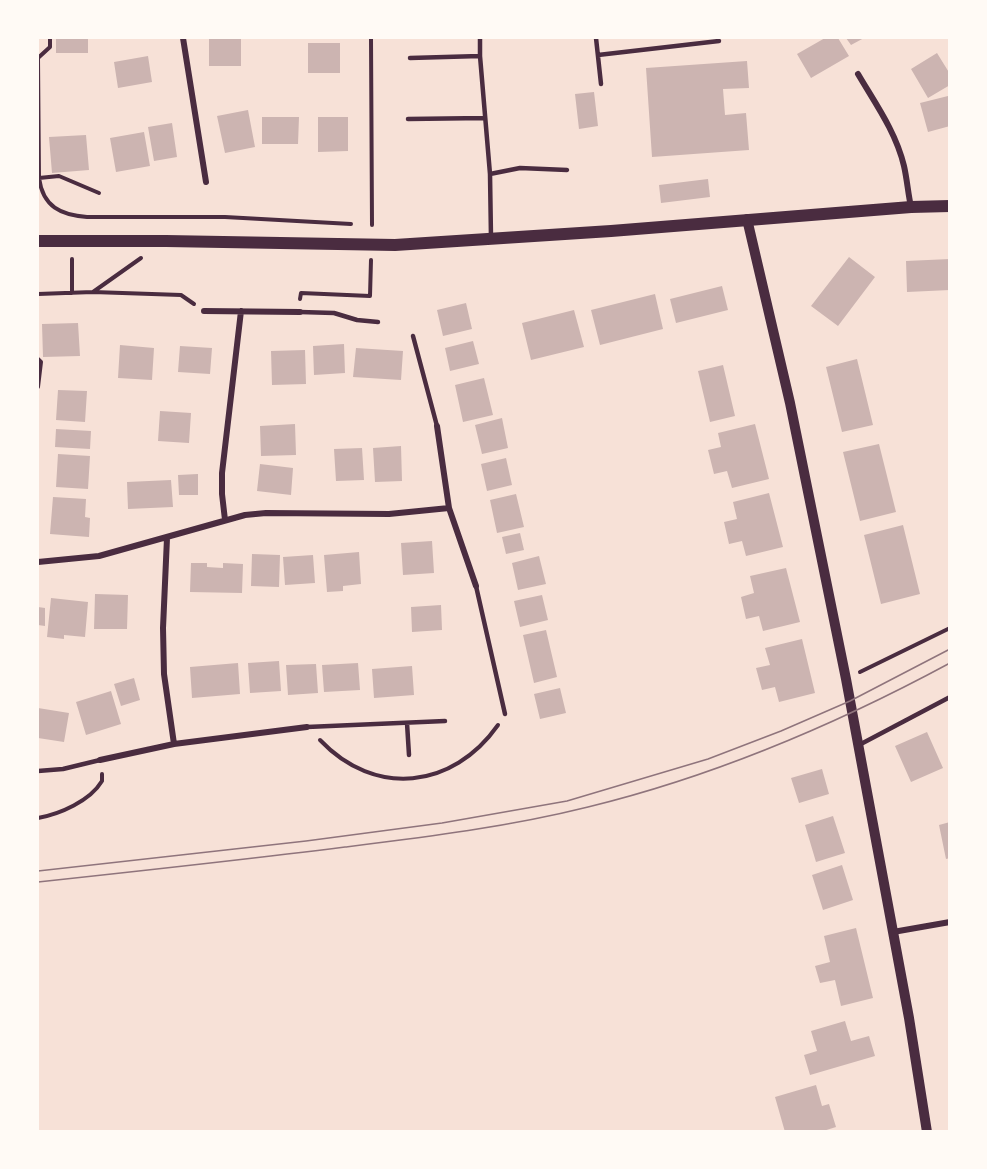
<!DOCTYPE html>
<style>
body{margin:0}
#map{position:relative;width:987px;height:1169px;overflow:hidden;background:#f7e1d7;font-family:"PT Sans Narrow",sans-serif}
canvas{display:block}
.frame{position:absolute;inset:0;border:39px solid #fffaf5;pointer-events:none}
</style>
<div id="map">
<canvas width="987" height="1169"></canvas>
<div class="frame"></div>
</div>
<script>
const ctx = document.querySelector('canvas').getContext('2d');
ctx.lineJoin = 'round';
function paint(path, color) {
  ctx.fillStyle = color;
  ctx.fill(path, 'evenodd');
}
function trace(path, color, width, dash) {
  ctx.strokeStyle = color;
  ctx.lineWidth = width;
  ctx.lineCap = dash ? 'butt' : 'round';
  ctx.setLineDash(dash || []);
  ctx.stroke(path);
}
paint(new Path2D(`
 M56,38H88V53H56Z
 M209,38H241V66H209Z
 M825,38H838L849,56L811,78L797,54Z
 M846,38H864L851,45Z
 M308,43H340V73H308Z
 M937,53L950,74V85L928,98L911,69Z
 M148,56L152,82L118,88L114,62Z
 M747,61L749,88L723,89L725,115L746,113L749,150L652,157L646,68Z
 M594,92L598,126L579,129L575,94Z
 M948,96L950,126L928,132L920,103Z
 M248,110L255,147L225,153L217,116Z
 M262,117H299L298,144H262Z
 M318,117H348V151L318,152Z
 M172,123L177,157L154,161L148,127Z
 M144,132L150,166L116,172L110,138Z
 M86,135L89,170L52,173L49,137Z
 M708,179L710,197L661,203L659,185Z
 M849,257L875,277L838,326L811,306Z
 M950,259V290L907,292L906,261Z
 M722,286L728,310L676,323L670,299Z
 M655,294L663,329L600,345L591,310Z
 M466,303L472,329L443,336L437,310Z
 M574,310L584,347L531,360L522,323Z
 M78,323L80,356L43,357L42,324Z
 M473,341L479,364L450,371L445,348Z
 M344,344L345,373L314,375L313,346Z
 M120,345L154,348L152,380L118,378Z
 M180,346L212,348L210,374L178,372Z
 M356,348L403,351L401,380L353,377Z
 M305,350L306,384L272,385L271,351Z
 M857,359L873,425L842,432L826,367Z
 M723,365L735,416L710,422L698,371Z
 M484,378L493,415L463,422L455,385Z
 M58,390L87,391L85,422L56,420Z
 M160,411L191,413L189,443L158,441Z
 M502,418L508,448L482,454L475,425Z
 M295,424L296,455L261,456L260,426Z
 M755,424L769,479L732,488L727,471L714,474L708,450L721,447L718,433Z
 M56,429L91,431L90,449L55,447Z
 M879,444L896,512L860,521L843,452Z
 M401,446L402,481L375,482L373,448Z
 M362,448L364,480L336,481L334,449Z
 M58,454L90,456L88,489L56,487Z
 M506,458L512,485L487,491L481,464Z
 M260,464L293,468L291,495L257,491Z
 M198,474V495H179L178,475Z
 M171,480L173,507L128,509L127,482Z
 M769,493L783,547L746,556L742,541L729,544L724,522L737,519L733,502Z
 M516,494L524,527L497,533L490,500Z
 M53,497L86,499L85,517L90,518L89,537L50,534Z
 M903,525L920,594L881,604L864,535Z
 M520,533L524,550L506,554L502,537Z
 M432,541L434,573L403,575L401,543Z
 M359,552L361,584L343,586V591L327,592L324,555Z
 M252,554L280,555L279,587L251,586Z
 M313,555L315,583L285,585L283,557Z
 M539,556L546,584L518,590L512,563Z
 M191,563H207V567L223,568V563L243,564L242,593L190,592Z
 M786,568L800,622L763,631L759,616L746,619L741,597L754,593L750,576Z
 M95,594L128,595L127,629H94Z
 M542,595L548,620L520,627L514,601Z
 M51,598L88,602L85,637L64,635V639L47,637Z
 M441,605L442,630L412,632L411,607Z
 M38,607L45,608V626L38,625Z
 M546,630L557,677L534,683L523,635Z
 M802,639L815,693L779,702L775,687L762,690L756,668L770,665L765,648Z
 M279,661L281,691L250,693L248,663Z
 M238,663L240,694L192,698L190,667Z
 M358,663L360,690L324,692L322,665Z
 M316,664L318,693L288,695L286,665Z
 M412,666L414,695L374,698L372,669Z
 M134,678L140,700L121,706L114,684Z
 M560,688L566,713L540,719L534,694Z
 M111,691L121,724L86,735L76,702Z
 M38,708L69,713L64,742L38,738Z
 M927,732L943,768L911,782L895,746Z
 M822,769L829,794L799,803L791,778Z
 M833,816L845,853L816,862L805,825Z
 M950,822V858L946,859L939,825Z
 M842,865L853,900L823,910L812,875Z
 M856,928L873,998L841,1006L835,980L820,983L815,966L830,962L824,936Z
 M845,1021L851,1041L869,1036L875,1056L810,1075L804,1055L817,1051L811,1031Z
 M816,1085L822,1106L829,1104L836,1127L820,1132H785L775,1097Z`), '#ccb4b1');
trace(new Path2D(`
 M50,38V47L38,58L39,178C43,207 61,215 87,217H225L351,224
 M371,38L372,225
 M39,178L59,176L99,193
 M93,292L141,258
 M72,293V259
 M38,294L93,292L181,295L194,304
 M300,299L301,293L370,296L371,260
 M38,359L41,362L38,387
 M860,672L950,628
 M320,740C375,798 453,789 498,725
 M38,818C60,814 90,801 102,781V774`), '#4a2c40', 4);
trace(new Path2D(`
 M480,38V56L490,174L491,238
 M596,38L601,84
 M598,55L719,41
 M410,58L480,56
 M408,119L485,118
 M490,174L520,168L567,170
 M300,312L334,313L357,320L378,322
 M413,336L437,426
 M476,586L505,714
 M407,723L409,755
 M307,727L445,721
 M859,745L950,697
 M38,771L63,769L100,760`), '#4a2c40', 4.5);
trace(new Path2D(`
 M183,38L206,182
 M858,74C875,103 896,132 904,166C907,179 908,193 911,207
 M204,311L300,312
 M437,426L449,508L476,586
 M225,520L222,494V473L241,311
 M167,538L163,628L164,674L174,744
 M38,562L99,556L245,515L266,513L389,514L449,508
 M100,760L174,744L307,727
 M893,932L950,922`), '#4a2c40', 6);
trace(new Path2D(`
 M747,219L790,403L846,679L909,1018L927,1132`), '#4a2c40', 10);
trace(new Path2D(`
 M38,241H166L395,245L611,231L911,207L950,206`), '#4a2c40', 12);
trace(new Path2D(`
 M38,871L306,841L442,823L567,801L708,759L781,731L850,701L950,649
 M38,882C140,871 242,860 345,847C426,837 508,827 588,807C715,776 835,725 950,663`), '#8f747c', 1.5);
</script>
